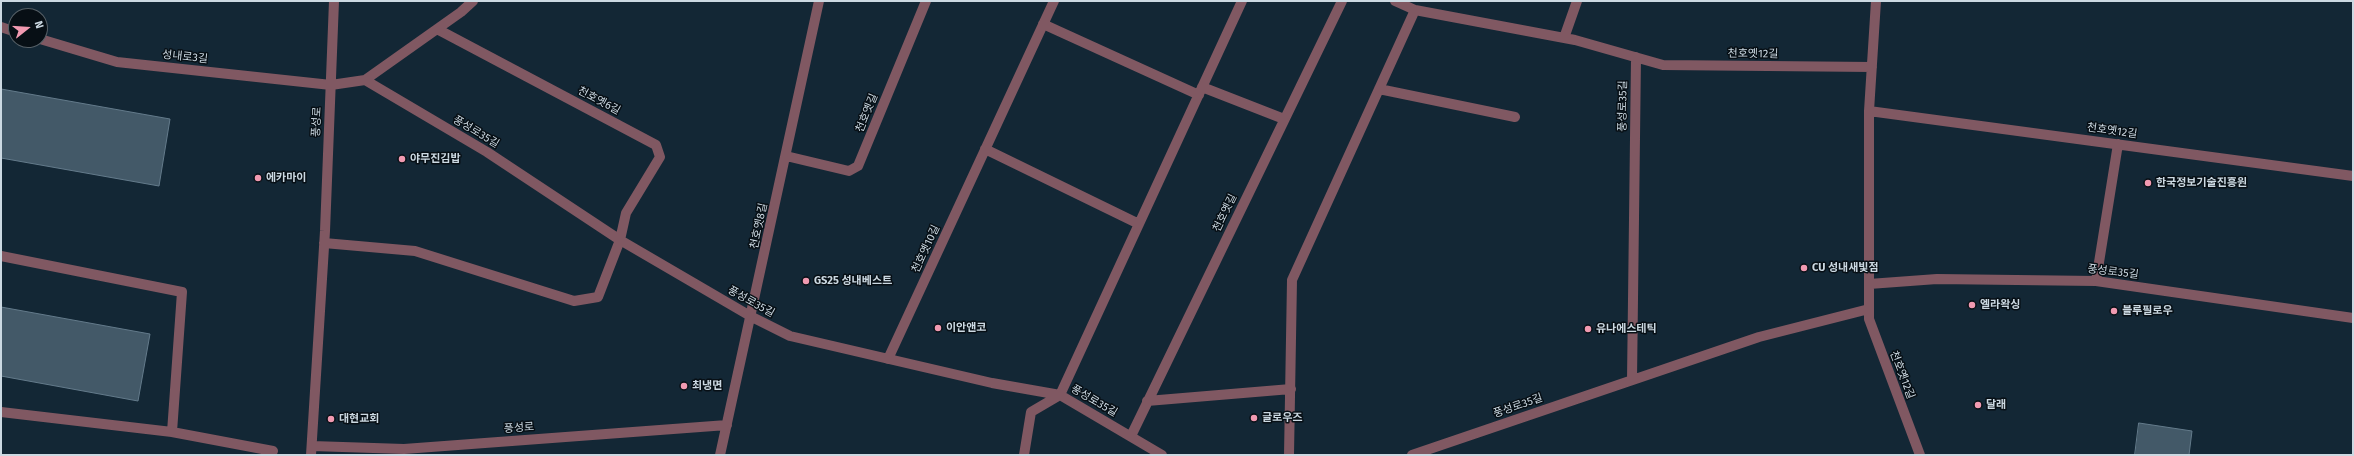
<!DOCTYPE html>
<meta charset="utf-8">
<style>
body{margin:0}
#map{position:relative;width:2354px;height:456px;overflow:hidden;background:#132735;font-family:"Fira Sans",sans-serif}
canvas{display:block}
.frame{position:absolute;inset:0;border:2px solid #ccd9e2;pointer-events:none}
.north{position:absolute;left:8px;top:8px;width:40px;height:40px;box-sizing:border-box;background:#070f15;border:1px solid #566067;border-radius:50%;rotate:73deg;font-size:11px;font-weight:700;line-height:16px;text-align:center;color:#ccd9e2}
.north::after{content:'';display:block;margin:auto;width:14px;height:18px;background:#f19ab1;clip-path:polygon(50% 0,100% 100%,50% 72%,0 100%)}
</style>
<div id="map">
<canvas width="2354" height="456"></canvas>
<div class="frame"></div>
<div class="north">N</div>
</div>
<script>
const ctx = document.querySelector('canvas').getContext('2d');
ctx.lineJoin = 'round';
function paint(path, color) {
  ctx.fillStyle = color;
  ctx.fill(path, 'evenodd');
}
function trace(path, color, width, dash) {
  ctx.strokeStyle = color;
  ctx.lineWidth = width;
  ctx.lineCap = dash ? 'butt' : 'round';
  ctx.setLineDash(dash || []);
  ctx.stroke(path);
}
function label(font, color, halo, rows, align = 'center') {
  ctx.font = font + ' "Fira Sans","Noto Sans KR",sans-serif';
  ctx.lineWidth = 3;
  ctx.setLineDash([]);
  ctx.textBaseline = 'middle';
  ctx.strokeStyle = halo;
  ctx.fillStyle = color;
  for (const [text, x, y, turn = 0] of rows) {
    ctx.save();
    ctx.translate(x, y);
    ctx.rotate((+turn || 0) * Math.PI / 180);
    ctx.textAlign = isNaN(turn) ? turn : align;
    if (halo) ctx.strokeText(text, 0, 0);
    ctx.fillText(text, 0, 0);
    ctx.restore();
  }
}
const building = new Path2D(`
 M1,89L170,119L159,186L1,158Z
 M1,307L150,334L138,401L1,376Z
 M2139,423L2192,431L2189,455H2135Z`);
paint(building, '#435968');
trace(building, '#647b8b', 1);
trace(new Path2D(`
 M1395,1L1415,10L1575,40L1663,65L1872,67
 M1876,1L1869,111V319L1920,455
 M1043,24L1199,95
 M1,27L16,32
 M1564,38L1577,1
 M40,39L117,62L331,85L365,80L461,12L473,1
 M365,80L487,152L620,240L752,317L790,336L992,383L1060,395L1162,455
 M1202,87L1284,119
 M1379,89L1515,117
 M1869,111L2353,176
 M985,149L1139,224
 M786,156L849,171L858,166L926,1
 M324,243L415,251L574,301L598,297L620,240L626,213L660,157L656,145L437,29
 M1,256L182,292L172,432
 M2096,281L2118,144
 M1869,284L1937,279L2096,281L2353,318
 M888,359L1054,1
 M1632,380L1636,57
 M1147,401L1291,389
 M1,412L172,432L273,451
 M1131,436L1342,1
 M312,446L404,449L727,425
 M311,455L325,231L334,1
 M720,455L819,1
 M1024,455L1031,412L1060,395L1242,1
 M1289,455L1292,280L1415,10
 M1412,455L1759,337L1869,309`), '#805862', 10);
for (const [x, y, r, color] of [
 [402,159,4,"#f19ab1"],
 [258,178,4,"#f19ab1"],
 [2148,183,4,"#f19ab1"],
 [1804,268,4,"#f19ab1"],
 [806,281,4,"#f19ab1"],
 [1972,305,4,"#f19ab1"],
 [2114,311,4,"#f19ab1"],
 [938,328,4,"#f19ab1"],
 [1588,329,4,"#f19ab1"],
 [684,386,4,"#f19ab1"],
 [1978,405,4,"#f19ab1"],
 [1254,418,4,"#f19ab1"],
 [331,419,4,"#f19ab1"]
]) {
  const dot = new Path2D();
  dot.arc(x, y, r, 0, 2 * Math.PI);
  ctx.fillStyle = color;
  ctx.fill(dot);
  trace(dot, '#070f15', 1.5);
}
label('11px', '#ccd9e2', '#070f15', [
 ["천호옛12길",1753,54,1],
 ["성내로3길",185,57,6],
 ["천호옛6길",599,101,28],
 ["풍성로35길",1623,106,-89],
 ["천호옛길",867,113,-68],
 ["풍성로",317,122,-87],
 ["천호옛12길",2112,131,8],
 ["풍성로35길",476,132,31],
 ["천호옛길",1225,213,-64],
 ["천호옛8길",759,226,-78],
 ["천호옛10길",926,249,-65],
 ["풍성로35길",2113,272,7],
 ["풍성로35길",751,302,29],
 ["천호옛12길",1902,375,69],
 ["풍성로35길",1094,401,30],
 ["풍성로35길",1518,406,-19],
 ["풍성로",519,428,-4]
]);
label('bold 11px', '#ccd9e2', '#070f15', [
 ["야무진김밥",410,159],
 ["에카마이",266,178],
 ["한국정보기술진흥원",2156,183],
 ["CU 성내새빛점",1812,268],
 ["GS25 성내베스트",814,281],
 ["엘라왁싱",1980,305],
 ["블루필로우",2122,311],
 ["이안앤코",946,328],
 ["유나에스테틱",1596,329],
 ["최냉면",692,386],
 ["달래",1986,405],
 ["글로우즈",1262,418],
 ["대현교회",339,419]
], 'left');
</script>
